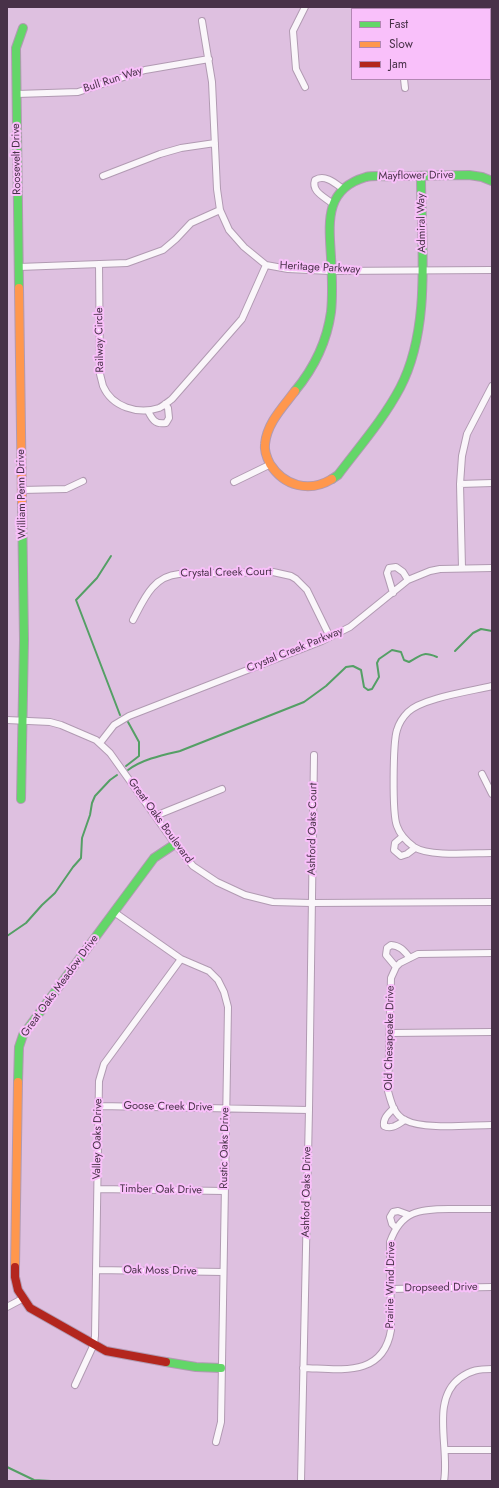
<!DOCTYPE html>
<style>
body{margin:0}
#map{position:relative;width:499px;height:1488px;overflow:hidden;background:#dec0e0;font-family:Jost,sans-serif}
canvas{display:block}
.frame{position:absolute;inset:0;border:8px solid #483148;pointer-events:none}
.legend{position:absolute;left:351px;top:8px;width:140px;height:72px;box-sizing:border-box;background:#f9c0fa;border:1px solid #b287b3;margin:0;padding:5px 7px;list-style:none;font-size:12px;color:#483148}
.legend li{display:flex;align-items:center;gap:8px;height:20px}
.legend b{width:20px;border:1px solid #b287b3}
</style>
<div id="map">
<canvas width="499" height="1488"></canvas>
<div class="frame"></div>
<ul class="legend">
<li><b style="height:5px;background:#63d668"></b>Fast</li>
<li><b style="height:5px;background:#ff974d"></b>Slow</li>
<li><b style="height:5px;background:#b3261e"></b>Jam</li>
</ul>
</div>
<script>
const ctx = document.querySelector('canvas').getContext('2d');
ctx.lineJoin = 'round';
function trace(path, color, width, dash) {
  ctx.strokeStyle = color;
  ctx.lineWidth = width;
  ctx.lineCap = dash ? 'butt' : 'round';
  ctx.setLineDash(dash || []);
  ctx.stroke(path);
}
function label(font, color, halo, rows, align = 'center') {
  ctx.font = font + ' Jost,sans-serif';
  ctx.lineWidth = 4;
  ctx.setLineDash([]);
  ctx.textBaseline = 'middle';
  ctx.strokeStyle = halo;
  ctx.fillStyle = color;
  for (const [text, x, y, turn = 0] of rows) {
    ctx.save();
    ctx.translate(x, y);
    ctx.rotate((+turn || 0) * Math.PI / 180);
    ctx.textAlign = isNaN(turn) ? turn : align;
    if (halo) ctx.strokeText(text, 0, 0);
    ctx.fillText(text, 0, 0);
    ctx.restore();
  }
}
trace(new Path2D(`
 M111,556L97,578L76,600L120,715
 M455,651L473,633L481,629L492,631
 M126,766L139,756V742L128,722
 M128,770C143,759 163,755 180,751L304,702L326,686L346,667L353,666L361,670L364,687L368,690L372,689L379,677L377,663L379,659L392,650L401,652L404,660L409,662C422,655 422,651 437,657
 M7,936L26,923L42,905L55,893L73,867L81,858L82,838L90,815L92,803L95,796L110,780L117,775
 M7,1467L34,1480L51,1481`), '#549f65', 2);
const street = new Path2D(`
 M401,7V9
 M202,21L212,82L217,189L220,210L229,230L244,247L266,265L288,269L330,271L492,270
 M404,79L405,88
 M305,87L296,69L293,31L305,7
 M17,94L78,92L145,70L209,59
 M103,176L160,154L181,148L215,143
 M333,204C325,197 311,192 315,180C325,174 335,183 343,189
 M99,264L100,374C101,378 102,382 103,386C112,407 138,415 159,408C163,406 168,402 172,399L242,319L266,265
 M19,267L127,263L163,250L176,239L191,223L220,210
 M148,411C152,419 155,425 166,423L169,418L168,408L165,404
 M234,482L269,465
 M460,484L492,483
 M22,490L66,489L83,481
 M462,568L460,484L462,456L467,434L492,386
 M393,593L387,573L389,568L396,567L403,572L408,580
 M133,620C144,599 153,576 179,574L273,572L291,576L296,579L307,590L330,637
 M492,686C472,691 422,698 408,712C404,716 399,723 397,730C393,742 392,814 397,826C400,835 406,841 414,847C429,857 473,853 492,853
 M7,720L50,722L61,725L96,740L110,753L175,844L193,866L217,882L245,895L273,902L311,903L492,902
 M100,743L114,725L129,716L322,641L350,627L408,580L430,571L440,569L492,568
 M482,774L492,794
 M155,816L222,789
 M402,837L395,843L394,850L401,856L407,854L415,848
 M114,912L181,959L209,971L218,980L224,992L228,1007L221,1422L216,1442
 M492,953L418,954L400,963L396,967L391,978L388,1091C391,1102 394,1115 405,1120C423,1130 470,1125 492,1125
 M396,967L386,955L387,948L391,945C401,946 404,951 410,958
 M390,1033L492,1032
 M99,1106L309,1110
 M394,1108C388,1114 383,1118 384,1126C392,1130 398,1124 405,1120
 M98,1189L224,1191
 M396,1228L392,1224L390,1217L393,1212L398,1211L409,1215
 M96,1270L223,1272
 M390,1289L492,1287
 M7,1307L22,1299
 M303,1368C340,1369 383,1378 391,1330L390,1242C401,1211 419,1209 449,1209C463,1209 478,1209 492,1209
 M75,1385L94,1344L95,1336L99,1081L104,1064L181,959
 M445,1450H492
 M301,1481L309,1110L314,755
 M444,1481C450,1449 430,1400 460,1378C471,1370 479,1369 492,1369`);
const fast = new Path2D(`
 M19,288L16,48L23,28
 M295,391C314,368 327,341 331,312C333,294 332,275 331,257C329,223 324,189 366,177C375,175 387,177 396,176C420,176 445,175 469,175L482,177L492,181
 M332,479L338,475C359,447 383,420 400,388C432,327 421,243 421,176
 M21,799L24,640L22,503
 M18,1082L19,1047L23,1035L154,858L175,844
 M166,1362L196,1367L221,1368`);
const slow = new Path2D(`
 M19,288L22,503
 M295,391C283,407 267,423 265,444C264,451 267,458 270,464C284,486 309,493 332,479
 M15,1267L18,1082`);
const jam = new Path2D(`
 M15,1267V1277L18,1290L30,1308L106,1351L166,1362`);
trace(street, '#b19ab2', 8);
trace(fast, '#b19ab2', 10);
trace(slow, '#b19ab2', 10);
trace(jam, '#b19ab2', 10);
trace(street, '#faf6fa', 6);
trace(fast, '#63d668', 8);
trace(slow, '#ff974d', 8);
trace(jam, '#b3261e', 8);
label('11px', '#483148', '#f9c0fa', [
 ["Bull Run Way",113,80,-18],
 ["Roosevelt Drive",17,159,-91],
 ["Mayflower Drive",416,176,-1],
 ["Admiral Way",422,223,-91],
 ["Heritage Parkway",320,268,3],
 ["Railway Circle",100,340,-91],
 ["William Penn Drive",22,494,-91],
 ["Crystal Creek Court",226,573,-1],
 ["Crystal Creek Parkway",295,650,-22],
 ["Great Oaks Boulevard",160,821,54],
 ["Ashford Oaks Court",313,829,-89],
 ["Great Oaks Meadow Drive",60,986,-54],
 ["Old Chesapeake Drive",390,1038,-89],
 ["Goose Creek Drive",168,1107,1],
 ["Valley Oaks Drive",98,1139,-89],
 ["Rustic Oaks Drive",225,1148,-89],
 ["Timber Oak Drive",161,1190,1],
 ["Ashford Oaks Drive",307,1192,-89],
 ["Oak Moss Drive",160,1271,1],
 ["Prairie Wind Drive",391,1285,-89],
 ["Dropseed Drive",441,1288,-1]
]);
</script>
